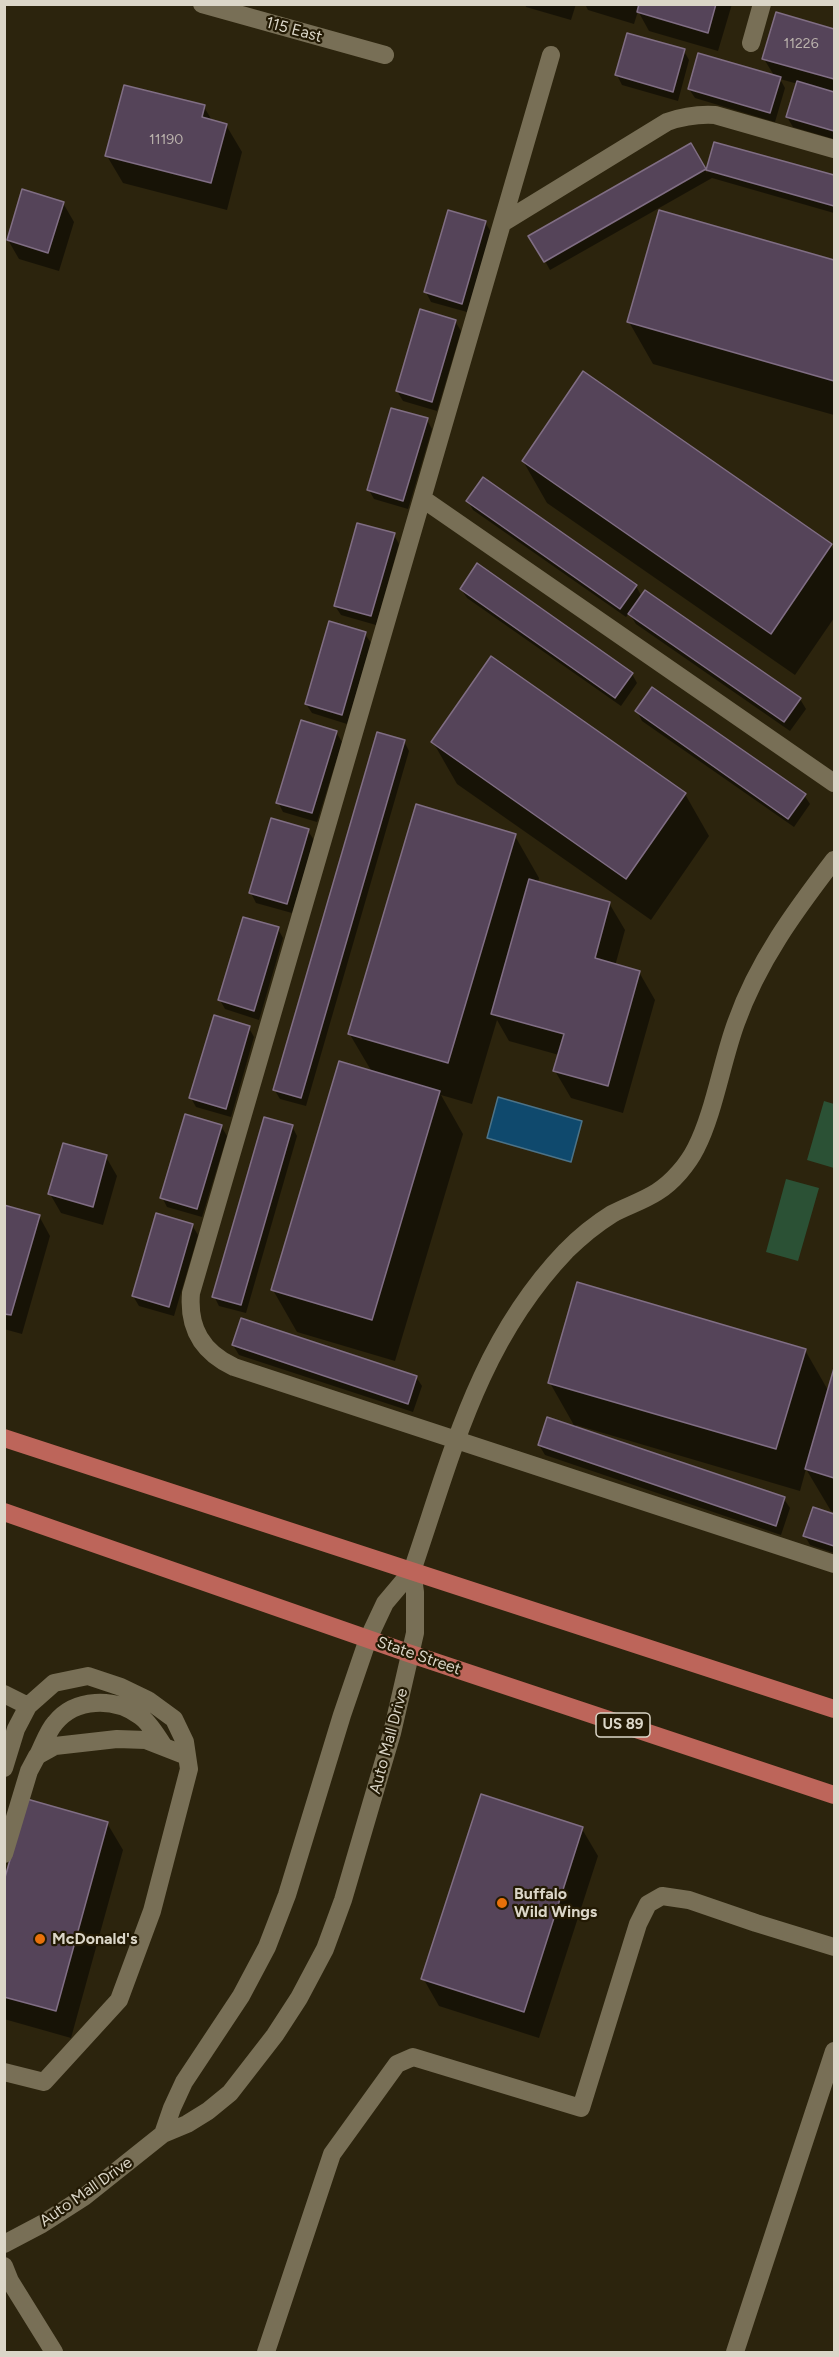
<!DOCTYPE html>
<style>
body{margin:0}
#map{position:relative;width:839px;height:2357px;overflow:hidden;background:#2c240d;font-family:Figtree,sans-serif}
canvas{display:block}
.frame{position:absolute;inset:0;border:6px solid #dbd6c8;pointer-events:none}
</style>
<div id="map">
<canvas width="839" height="2357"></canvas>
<div class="frame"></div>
</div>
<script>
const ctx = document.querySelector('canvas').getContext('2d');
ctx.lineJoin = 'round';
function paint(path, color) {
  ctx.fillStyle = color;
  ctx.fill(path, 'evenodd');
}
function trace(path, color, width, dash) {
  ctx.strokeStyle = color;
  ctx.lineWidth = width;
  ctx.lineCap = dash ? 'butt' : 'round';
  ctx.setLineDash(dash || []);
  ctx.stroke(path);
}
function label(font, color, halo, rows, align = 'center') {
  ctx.font = font + ' Figtree,sans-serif';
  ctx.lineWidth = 4.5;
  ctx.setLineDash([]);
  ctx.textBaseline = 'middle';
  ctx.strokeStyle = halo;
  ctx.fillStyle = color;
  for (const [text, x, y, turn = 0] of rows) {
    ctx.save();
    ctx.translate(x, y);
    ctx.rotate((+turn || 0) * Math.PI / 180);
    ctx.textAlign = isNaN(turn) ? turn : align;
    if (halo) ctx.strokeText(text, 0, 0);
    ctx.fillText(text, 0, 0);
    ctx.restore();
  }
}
paint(new Path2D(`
 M824,1101L834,1104V1168L807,1160Z
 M786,1179L819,1188L798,1261L766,1252Z`), '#2b5135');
const water = new Path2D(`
 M498,1097L582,1121L571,1162L487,1138Z`);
paint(water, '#0f496d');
trace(water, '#4c7388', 1.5);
paint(new Path2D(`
 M525,4H576L571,20L526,7Z
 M585,4H732L718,51L649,31L638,11L634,24L588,10Z
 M777,14L834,31V139L793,127L787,117L798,84L780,79L785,88L775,122L695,98L689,89L775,77L764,59Z
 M684,51L689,60L678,101L622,85L617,75Z
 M204,107L213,122L226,125L242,152L227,210L123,183L107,156Z
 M715,144L834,177V213L712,178L550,270L531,236L691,145L707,173Z
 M63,203L74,222L59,271L19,259L8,240Z
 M660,212L834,261V415L653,364L629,322Z
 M485,222L491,232L467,312L431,302L426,292Z
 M455,321L461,331L437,411L403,401L397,391Z
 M583,373L831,545L834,551V618L795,675L547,503L523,461Z
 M427,420L432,429L408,509L374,499L369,490Z
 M483,479L636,586L642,597L646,592L800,699L806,709L790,731L636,624L629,613L626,617L473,510L468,501Z
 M394,535L399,544L376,625L341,615L335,606Z
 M461,589L632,674L637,683L621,706L467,598Z
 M365,634L371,643L347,724L312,713L306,704Z
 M637,711L804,795L810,804L794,827L642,721Z
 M336,732L342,742L317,822L283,812L278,802Z
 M404,741L409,751L306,1106L280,1099L274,1089Z
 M433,742L685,794L709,836L651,920L457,784Z
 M308,831L314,840L292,913L256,903L251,893Z
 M515,836L539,878L538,883L609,903L625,930L615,966L639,972L655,1000L623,1113L571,1098L555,1071L559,1055L509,1041L497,1020L472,1104L441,1095L463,1134L395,1361L297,1332L273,1290L372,1072L349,1033Z
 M278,929L283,938L259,1020L225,1009L220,1000Z
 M249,1028L254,1037L231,1117L196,1107L191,1098Z
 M221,1126L227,1136L202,1217L167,1207L162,1197Z
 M292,1126L297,1136L246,1313L219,1306L214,1296Z
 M106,1157L117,1176L103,1225L61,1213L50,1194Z
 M4,1206L39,1216L50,1236L22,1334L4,1329Z
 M192,1225L198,1235L174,1316L139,1306L133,1296Z
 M233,1345L416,1377L422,1386L413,1412L239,1355Z
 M805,1350L829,1392L834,1374V1512L831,1511L806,1469L800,1491L576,1425L575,1427L550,1383Z
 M539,1445L784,1499L790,1508L781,1535L545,1455Z
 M814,1509L834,1516V1553L810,1545L805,1536Z
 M107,1823L123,1850L71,2038L4,2019V1886Z
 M582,1829L598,1856L539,2038L439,2006L423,1978Z`), '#0007');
const building = new Path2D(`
 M639,4H716L708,33L637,12Z
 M776,12L834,29V79L762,59Z
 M627,33L685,49L673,92L615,75Z
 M698,53L781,77L770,113L688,89Z
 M797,81L834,92V131L786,117Z
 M124,85L205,105L202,117L227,124L211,183L105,156Z
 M714,142L834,175V206L706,170Z
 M691,143L706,169L544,262L528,236Z
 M22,189L64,202L48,253L7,240Z
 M448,210L486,221L462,304L424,292Z
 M659,210L834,260V381L627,322Z
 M420,309L456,320L432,402L396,391Z
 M583,371L832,544L771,634L522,461Z
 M391,408L428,418L403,501L367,490Z
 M483,477L637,585L620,609L466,501Z
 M357,523L395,533L371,616L334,606Z
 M477,563L633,673L615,698L460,589Z
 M645,590L801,698L784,722L628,614Z
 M329,621L366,632L342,715L305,704Z
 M491,656L686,793L626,879L431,742Z
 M652,687L806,794L788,819L635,711Z
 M301,720L337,731L312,813L276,803Z
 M377,732L405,740L301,1098L273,1090Z
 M416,804L516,834L448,1063L348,1034Z
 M271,818L309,829L287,904L249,893Z
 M529,879L610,902L595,958L640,971L608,1086L553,1071L564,1034L491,1014Z
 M243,917L279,927L254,1011L218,1000Z
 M214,1015L250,1026L226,1109L189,1098Z
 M339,1061L440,1091L372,1320L271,1290Z
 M185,1114L222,1125L197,1209L160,1198Z
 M264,1117L293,1125L241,1305L212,1297Z
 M63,1143L107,1155L93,1207L48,1194Z
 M4,1205L40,1215L11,1315L4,1314Z
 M156,1213L193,1224L169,1307L132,1296Z
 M577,1282L806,1349L776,1449L548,1383Z
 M241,1318L417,1376L408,1404L232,1345Z
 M834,1368V1478L805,1469Z
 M547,1417L785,1497L776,1526L538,1445Z
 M813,1507L834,1514V1546L803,1536Z
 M481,1794L583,1827L524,2012L421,1979Z
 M27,1799L108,1822L56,2011L4,1997V1881Z`);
paint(building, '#554459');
trace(building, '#806e84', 1.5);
trace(new Path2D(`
 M751,43L762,4
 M551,55L191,1293C188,1328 202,1352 234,1367L834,1564
 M504,222L667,122C684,116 698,114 715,115L834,149
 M423,499L834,783
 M412,1571C452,1455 478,1343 566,1251C580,1237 596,1224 612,1214C627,1206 643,1201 657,1192C673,1182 688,1164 696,1148C714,1113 722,1061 736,1023C758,961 795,911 834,860
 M4,1694L28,1706
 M37,1757C43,1746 47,1732 55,1723C75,1698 114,1697 140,1716C149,1722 157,1736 163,1745
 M4,1768L16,1729L28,1706L54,1683L88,1676L121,1687L148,1700L174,1719L185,1742L189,1769L152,1911L119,2000L44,2082L4,2072
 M4,1854L29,1771L37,1756L55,1746L117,1739L146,1740L187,1756
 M4,2266L10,2281L54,2352
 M266,2352L332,2154L397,2064L413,2057L581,2108L638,1924L648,1904L662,1896L689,1900L756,1923L834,1947
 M735,2352L834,2051`), '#786f56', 18);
trace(new Path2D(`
 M202,4L385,55`), '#786f56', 18);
trace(new Path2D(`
 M163,2134L172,2108L184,2082L241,1996L267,1947L287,1895L342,1715L368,1639L385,1603L412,1571
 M4,2244L42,2224L84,2197L163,2134L187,2124L208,2111L230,2093L275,2035L299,1998L325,1949L343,1900L392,1733L415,1633V1592L412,1571`), '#786f56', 18);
trace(new Path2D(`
 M4,1438L834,1709
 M4,1512L411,1654L834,1795`), '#bd655a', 18);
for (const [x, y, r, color] of [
 [502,1903,6,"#e8710a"],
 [40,1939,6,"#e8710a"]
]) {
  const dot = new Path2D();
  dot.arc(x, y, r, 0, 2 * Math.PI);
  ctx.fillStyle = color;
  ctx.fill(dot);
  trace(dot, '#231a04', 2);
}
label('14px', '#bab2ac', null, [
 ["11226",801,44],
 ["11190",166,140]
]);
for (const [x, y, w] of [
 [623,1725,54]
]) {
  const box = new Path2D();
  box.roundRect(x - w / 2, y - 12, w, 24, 4.5);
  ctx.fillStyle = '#231a04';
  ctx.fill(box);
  trace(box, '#dbd6c8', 1.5);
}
label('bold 15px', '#dbd6c8', null, [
 ["US 89",623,1725]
]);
label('16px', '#dbd6c8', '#231a04', [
 ["115 East",294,30,15],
 ["State Street",419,1656,19],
 ["Auto Mall Drive",389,1741,-75],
 ["Auto Mall Drive",86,2192,-35]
]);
label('bold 16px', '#dbd6c8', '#231a04', [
 ["Buffalo",514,1894],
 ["Wild Wings",514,1912],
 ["McDonald's",52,1939]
], 'left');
</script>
